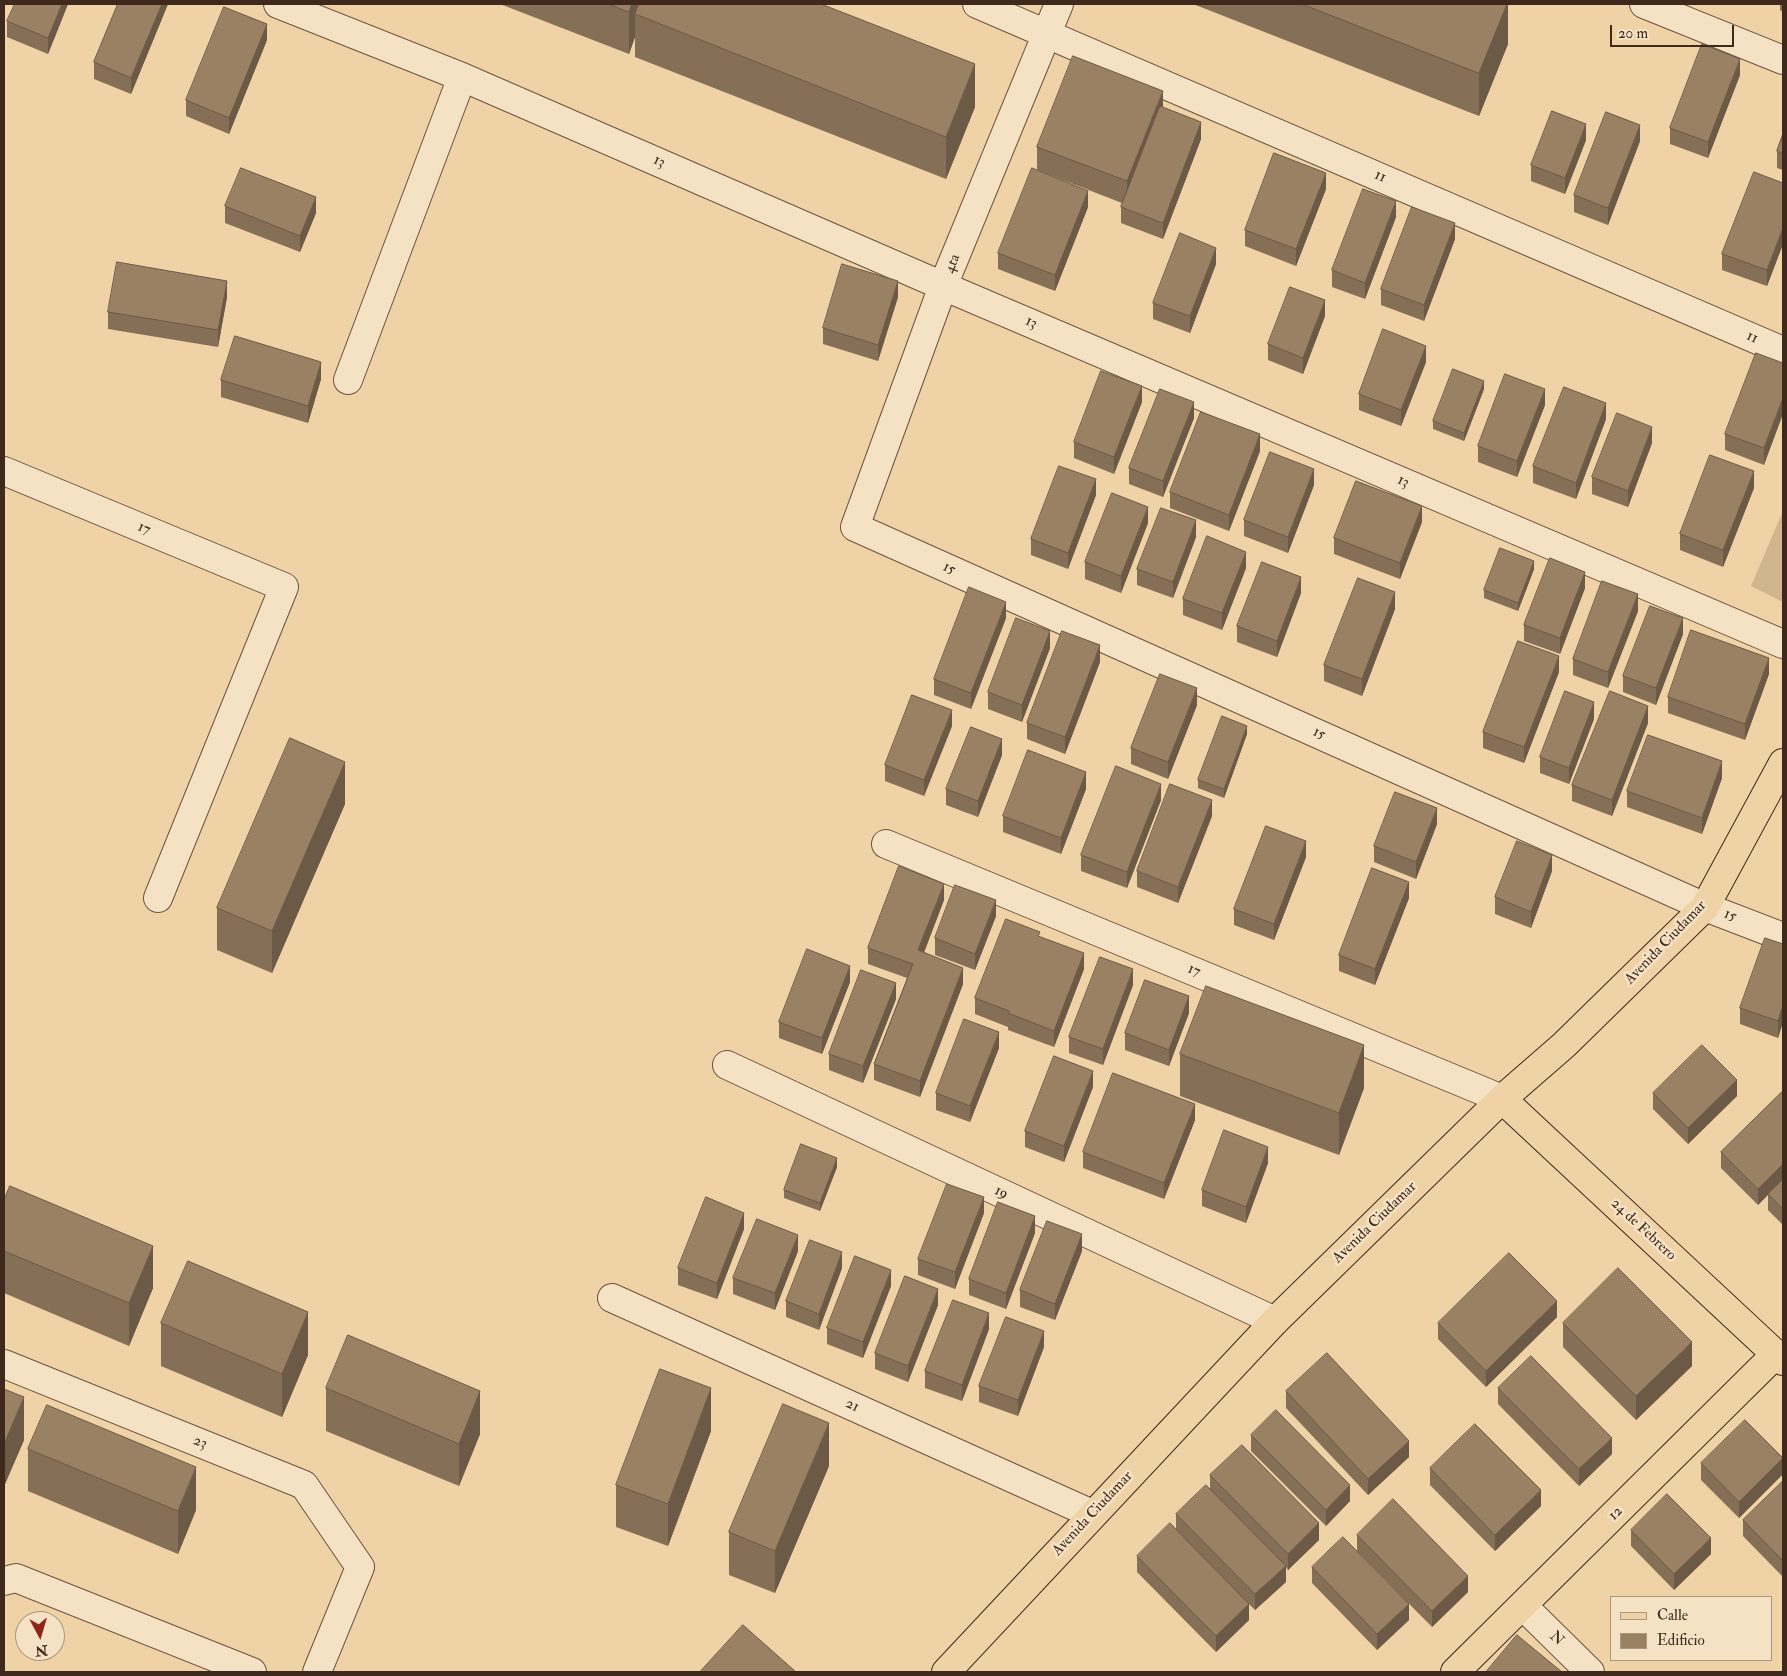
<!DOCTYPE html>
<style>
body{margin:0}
#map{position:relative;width:1787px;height:1676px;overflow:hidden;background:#efd2a6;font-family:"IM FELL Double Pica",serif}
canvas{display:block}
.frame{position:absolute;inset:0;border:5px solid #3f291c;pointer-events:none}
.legend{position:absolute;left:1610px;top:1596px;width:162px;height:65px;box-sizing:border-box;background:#f5e2c5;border:1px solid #ac9881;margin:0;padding:6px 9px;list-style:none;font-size:15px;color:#3f291c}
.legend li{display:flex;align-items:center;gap:10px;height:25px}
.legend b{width:25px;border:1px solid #ac9881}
.north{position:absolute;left:15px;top:1611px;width:50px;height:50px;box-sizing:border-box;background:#f5e2c5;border:1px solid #ac9881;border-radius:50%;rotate:174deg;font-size:14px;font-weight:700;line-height:20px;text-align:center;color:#3f291c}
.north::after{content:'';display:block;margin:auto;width:18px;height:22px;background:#8f2418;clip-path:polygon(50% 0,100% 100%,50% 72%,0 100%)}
.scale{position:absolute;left:1610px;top:25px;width:124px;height:22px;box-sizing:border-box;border:2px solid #3f291c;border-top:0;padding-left:6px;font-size:15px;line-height:18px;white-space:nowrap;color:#3f291c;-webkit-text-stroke:4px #f5e2c5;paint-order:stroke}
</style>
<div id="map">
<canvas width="1787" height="1676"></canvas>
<div class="frame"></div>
<ul class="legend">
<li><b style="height:6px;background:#efd2a6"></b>Calle</li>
<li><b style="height:14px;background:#9b8164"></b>Edificio</li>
</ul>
<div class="north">N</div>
<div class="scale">20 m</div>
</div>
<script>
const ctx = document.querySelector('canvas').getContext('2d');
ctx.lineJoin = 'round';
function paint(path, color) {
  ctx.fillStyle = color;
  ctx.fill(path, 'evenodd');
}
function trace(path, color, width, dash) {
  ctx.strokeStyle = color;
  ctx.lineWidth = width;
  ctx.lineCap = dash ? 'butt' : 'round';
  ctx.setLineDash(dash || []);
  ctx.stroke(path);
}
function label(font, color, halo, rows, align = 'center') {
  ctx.font = font + ' "IM FELL Double Pica",serif';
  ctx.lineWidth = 5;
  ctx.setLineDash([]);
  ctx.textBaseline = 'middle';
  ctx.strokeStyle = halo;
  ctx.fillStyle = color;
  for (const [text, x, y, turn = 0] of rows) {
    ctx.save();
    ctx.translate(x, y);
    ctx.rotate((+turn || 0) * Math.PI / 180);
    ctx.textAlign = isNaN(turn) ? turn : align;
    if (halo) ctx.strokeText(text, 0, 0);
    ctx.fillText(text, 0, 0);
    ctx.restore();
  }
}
paint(new Path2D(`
 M1783,511V602L1751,586Z`), '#d1b58f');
const minor = new Path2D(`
 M278,4L462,77L943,286L1783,644
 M977,4L1783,351
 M1059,4L943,286L855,527L1705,907L1783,937
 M1644,4L1783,60
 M348,380L462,77
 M4,471L284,587L158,898
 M886,844L1502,1099
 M727,1065L1275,1321
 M612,1298L1092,1514
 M4,1364L304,1485L360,1567L317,1672
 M4,1581L16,1578L252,1672
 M1523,1606L1590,1672`);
const major = new Path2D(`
 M1502,1099L1783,1361
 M946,1672L1275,1321L1502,1099L1564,1045L1705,907L1783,763
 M1455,1672L1776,1354`);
trace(minor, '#6b533e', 30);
trace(major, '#3f291c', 30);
trace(minor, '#f5e2c5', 28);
trace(major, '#efd2a6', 28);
paint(new Path2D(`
 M68,4L48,54L7,37V21Z
 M118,4H168L131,94L94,79V62Z
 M500,4H821L975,107L946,179L635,57V37L629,54Z
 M1193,4H1508V44L1479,116Z
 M1780,4H1783V12L1780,10Z
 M267,40L229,134L186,116V100Z
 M1740,75L1708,158L1670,144V128Z
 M1163,107L1201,139L1163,239L1121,223V207L1122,203L1037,170V147Z
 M1783,134V170L1777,168V151Z
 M1586,140L1565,194L1531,181V165Z
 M1640,141L1608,225L1574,212V195Z
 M1783,183V244L1767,286L1722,270V254Z
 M1326,189L1296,266L1245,246V230Z
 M225,206L316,213L300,252L225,223Z
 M1088,207L1055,291L998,269V253Z
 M1396,217L1365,299L1332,287V270Z
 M1455,239L1424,321L1381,305V289Z
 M1216,264L1190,333L1153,319V303Z
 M227,297L218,347L108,329V312Z
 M898,297L878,361L823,344V328Z
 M1325,316L1303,374L1268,360V344Z
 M1426,362L1401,426L1359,410V394Z
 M1783,363L1764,465L1725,450V434Z
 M321,379L308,423L221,397V380Z
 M1484,389L1464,441L1433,429V421Z
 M1142,402L1114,474L1074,458V442Z
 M1545,405L1517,477L1478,462V446Z
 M1194,418L1163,497L1129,484V468Z
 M1606,419L1576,499L1533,483V466Z
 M1652,443L1628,507L1592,494V477Z
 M1260,451L1229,531L1170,508V492Z
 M1314,485L1288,553L1244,536V520Z
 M1754,488L1723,567L1680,550V534Z
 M1096,495L1068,569L1031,555V539Z
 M1422,522L1400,579L1334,554V538Z
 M1148,523L1121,593L1085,579V562Z
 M1196,537L1173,598L1137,585V569Z
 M1246,568L1222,630L1183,615V599Z
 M1534,569L1518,611L1484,598V590Z
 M1585,588L1560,654L1524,641V625Z
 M1301,593L1277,657L1237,642V626Z
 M1395,609L1362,696L1324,681V665Z
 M1638,611L1608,688L1573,675V659Z
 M1006,618L971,709L934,695V679Z
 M1683,634L1656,705L1623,692V676Z
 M1050,648L1022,722L988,709V692Z
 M1100,662L1065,754L1027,739V723Z
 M1559,672L1524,763L1483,748V732Z
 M1769,674L1745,740L1668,713V697Z
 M1197,705L1168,779L1131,764V748Z
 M1594,719L1569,784L1540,773V757Z
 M1648,723L1612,816L1572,801V785Z
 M952,726L924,796L885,781V765Z
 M1247,734L1224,798L1198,788V780Z
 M1002,755L978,817L946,805V789Z
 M1722,778L1702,834L1627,807V791Z
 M1086,789L1061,854L1003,832V816Z
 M1161,800L1127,888L1081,871V855Z
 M345,804L272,973L217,950V908Z
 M1212,816L1178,903L1137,887V871Z
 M1437,824L1416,879L1374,862V846Z
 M1306,857L1274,940L1234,925V909Z
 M1552,871L1531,928L1495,914V897Z
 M1409,898L1375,985L1339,971V955Z
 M944,900L924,953L963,984L920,1097L874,1080V1064L907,978L868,964V948Z
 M996,916L975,970L935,955V938Z
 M1040,937L1084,969L1054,1047L1008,1030V1027L975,1014V998Z
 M1783,944V1022L1778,1038L1740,1024V1008Z
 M850,982L822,1054L779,1038V1022Z
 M1133,985L1103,1065L1069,1053V1037Z
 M896,999L863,1083L829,1070V1054Z
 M1189,1013L1169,1066L1125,1050V1033Z
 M999,1048L970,1122L936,1110V1093Z
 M1180,1054L1364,1088L1339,1155L1180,1096Z
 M1093,1087L1064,1162L1025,1147V1131Z
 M1783,1091V1225L1768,1210V1194L1758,1205L1721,1168V1152Z
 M1653,1093L1737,1096L1688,1144L1653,1109Z
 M1195,1120L1164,1199L1083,1168V1152Z
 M1268,1163L1246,1223L1202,1206V1190Z
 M837,1167L820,1211L784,1198V1190Z
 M4,1200L153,1288L129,1346L4,1293Z
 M984,1213L955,1289L918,1275V1259Z
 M744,1229L717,1299L678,1285V1268Z
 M1035,1233L1006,1309L969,1295V1279Z
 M798,1251L775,1310L733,1294V1278Z
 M1082,1251L1055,1320L1020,1307V1290Z
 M842,1268L819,1330L786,1317V1301Z
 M891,1286L863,1358L827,1344V1328Z
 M938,1305L908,1382L875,1369V1353Z
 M1557,1317L1486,1387L1438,1339V1323Z
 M161,1323L308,1355L282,1417L161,1366Z
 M1563,1323L1692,1366L1636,1420L1563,1347Z
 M989,1329L962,1401L925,1388V1371Z
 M1044,1347L1018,1416L979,1402V1386Z
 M326,1388L480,1434L459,1486L326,1431Z
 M1498,1388L1612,1454L1579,1486L1498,1404Z
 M4,1389L24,1440L5,1484H4Z
 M1286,1391L1409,1457L1368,1495L1286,1408Z
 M711,1431L668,1546L616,1527V1485Z
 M1251,1435L1350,1501L1326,1526L1251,1451Z
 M28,1449L196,1510L178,1554L28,1491Z
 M1783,1458V1474L1739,1518L1701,1480V1463Z
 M829,1466L775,1593L729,1575V1532Z
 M1430,1468L1541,1506L1495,1551L1430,1485Z
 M1210,1475L1319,1540L1288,1570L1286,1567V1582L1255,1610L1249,1604V1620L1216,1652L1137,1572V1556L1176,1530V1514L1210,1490Z
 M1783,1481V1577L1743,1536V1520Z
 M1631,1530L1711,1554L1674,1590L1631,1546Z
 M1357,1535L1468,1592L1432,1627L1359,1553L1409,1620L1377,1650L1312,1583V1567L1357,1551Z`), '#856f56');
paint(new Path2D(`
 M62,4H68L48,54V38Z
 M162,4H168L131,94V78Z
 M632,4H648L635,14V37L629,54V12Z
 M1507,4H1508V44L1479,116V73Z
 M267,24V40L229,134V118Z
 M1740,59V75L1708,158V142Z
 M975,64V107L946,179V137Z
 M1163,91V115L1127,205V181Z
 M1201,122V139L1163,239V223Z
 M1586,124V140L1565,194V178Z
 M1640,125V141L1608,225V208Z
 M1326,173V189L1296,266V249Z
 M1088,191V207L1055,291V275Z
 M316,197V213L300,252V236Z
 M1396,201V217L1365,299V283Z
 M1455,223V239L1424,321V305Z
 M1783,228V244L1767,286V270Z
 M1216,248V264L1190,333V316Z
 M227,281V297L218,347V330Z
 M898,281V297L878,361V345Z
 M1325,300V316L1303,374V358Z
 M1426,346V362L1401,426V410Z
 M321,362V379L308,423V406Z
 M1484,381V389L1464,441V433Z
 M1142,386V402L1114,474V457Z
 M1545,389V405L1517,477V461Z
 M1783,398V414L1764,465V448Z
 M1194,402V418L1163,497V481Z
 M1606,403V419L1576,499V483Z
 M1652,427V443L1628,507V491Z
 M1260,434V451L1229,531V515Z
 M1314,469V485L1288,553V537Z
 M1754,471V488L1723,567V550Z
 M1096,479V495L1068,569V553Z
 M1422,506V522L1400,579V563Z
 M1148,507V523L1121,593V576Z
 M1196,520V537L1173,598V582Z
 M1246,552V568L1222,630V613Z
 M1534,561V569L1518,611V603Z
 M1585,572V588L1560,654V638Z
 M1301,577V593L1277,657V641Z
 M1395,592V609L1362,696V679Z
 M1638,594V611L1608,688V672Z
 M1006,602V618L971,709V693Z
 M1683,618V634L1656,705V688Z
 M1050,631V648L1022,722V705Z
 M1100,645V662L1065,754V737Z
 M1559,656V672L1524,763V747Z
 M1769,658V674L1745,740V724Z
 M1197,688V705L1168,779V762Z
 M1594,702V719L1569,784V768Z
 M1648,706V723L1612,816V800Z
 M952,710V726L924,796V780Z
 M1247,726V734L1224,798V789Z
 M1002,739V755L978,817V801Z
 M1722,761V778L1702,834V818Z
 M345,762V804L272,973V931Z
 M1086,772V789L1061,854V838Z
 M1161,784V800L1127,888V872Z
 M1212,800V816L1178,903V887Z
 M1437,808V824L1416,879V862Z
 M1306,841V857L1274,940V924Z
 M1552,855V871L1531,928V912Z
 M1409,882V898L1375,985V969Z
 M944,884V900L918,967V950Z
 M996,900V916L975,970V954Z
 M1084,953V969L1054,1047V1031Z
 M850,966V982L822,1054V1038Z
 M963,968V984L920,1097V1081Z
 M1133,969V985L1103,1065V1049Z
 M896,983V999L863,1083V1066Z
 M1189,996V1013L1169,1066V1050Z
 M1783,1005V1022L1778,1038V1021Z
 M999,1032V1048L970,1122V1106Z
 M1364,1045V1088L1339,1155V1113Z
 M1093,1071V1087L1064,1162V1146Z
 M1737,1080V1096L1688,1144V1128Z
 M1195,1104V1120L1164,1199V1183Z
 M1268,1147V1163L1246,1223V1207Z
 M837,1158V1167L820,1211V1203Z
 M1783,1164V1180L1758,1205V1189Z
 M984,1197V1213L955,1289V1272Z
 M744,1213V1229L717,1299V1283Z
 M1035,1216V1233L1006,1309V1293Z
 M1082,1234V1251L1055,1320V1304Z
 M798,1235V1251L775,1310V1293Z
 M153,1246V1288L129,1346V1303Z
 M842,1252V1268L819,1330V1314Z
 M891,1270V1286L863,1358V1342Z
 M938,1289V1305L908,1382V1366Z
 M1557,1301V1317L1486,1387V1371Z
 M308,1312V1355L282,1417V1374Z
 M989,1313V1329L962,1401V1385Z
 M1044,1331V1347L1018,1416V1400Z
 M1692,1342V1366L1636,1420V1396Z
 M711,1388V1431L668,1546V1504Z
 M480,1391V1434L459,1486V1444Z
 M24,1397V1440L5,1484V1442Z
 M829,1423V1466L775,1593V1551Z
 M1612,1438V1454L1579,1486V1469Z
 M1409,1441V1457L1368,1495V1479Z
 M1783,1458V1474L1739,1518V1502Z
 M196,1467V1510L178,1554V1511Z
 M1350,1485V1501L1326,1526V1510Z
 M1541,1490V1506L1495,1551V1535Z
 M1319,1523V1540L1288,1570V1554Z
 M1711,1538V1554L1674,1590V1574Z
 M1286,1566V1582L1255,1610V1594Z
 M1468,1576V1592L1432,1627V1611Z
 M1249,1604V1620L1216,1652V1636Z
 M1409,1604V1620L1377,1650V1634Z`), '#6c5a46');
const building = new Path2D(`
 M15,4H62L48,38L7,21Z
 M118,4H162L131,78L94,62Z
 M609,4H632L629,12Z
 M639,4H821L975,64L946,137L635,14Z
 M1302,4H1507L1479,73Z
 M224,7L267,24L229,118L186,100Z
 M1702,44L1740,59L1708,142L1670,128Z
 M1073,56L1163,91L1127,181L1037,147Z
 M1160,106L1201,122L1163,223L1121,207Z
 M1552,111L1586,124L1565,178L1531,165Z
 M1606,112L1640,125L1608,208L1574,195Z
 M1783,134V154L1777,151Z
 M1274,153L1326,173L1296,249L1245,230Z
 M241,168L316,197L300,236L225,206Z
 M1032,168L1088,191L1055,275L998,253Z
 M1754,172L1783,183V228L1767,270L1722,254Z
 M1363,189L1396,201L1365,283L1332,270Z
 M1412,207L1455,223L1424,305L1381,289Z
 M1180,233L1216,248L1190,316L1153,303Z
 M117,262L227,281L218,330L108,312Z
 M842,264L898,281L878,345L823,328Z
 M1290,287L1325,300L1303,358L1268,344Z
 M1383,329L1426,346L1401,410L1359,394Z
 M235,336L321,362L308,406L221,380Z
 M1756,353L1783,363V398L1764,448L1725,434Z
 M1453,369L1484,381L1464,433L1433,421Z
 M1101,371L1142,386L1114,457L1074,442Z
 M1505,374L1545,389L1517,461L1478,446Z
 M1564,387L1606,403L1576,483L1533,466Z
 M1160,389L1194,402L1163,481L1129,468Z
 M1201,412L1260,434L1229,515L1170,492Z
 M1617,413L1652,427L1628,491L1592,477Z
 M1270,452L1314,469L1288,537L1244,520Z
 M1710,455L1754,471L1723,550L1680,534Z
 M1059,466L1096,479L1068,553L1031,539Z
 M1356,481L1422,506L1400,563L1334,538Z
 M1112,493L1148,507L1121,576L1085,562Z
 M1161,508L1196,520L1173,582L1137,569Z
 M1207,536L1246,552L1222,613L1183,599Z
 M1500,548L1534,561L1518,603L1484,590Z
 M1550,558L1585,572L1560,638L1524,625Z
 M1262,562L1301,577L1277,641L1237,626Z
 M1358,578L1395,592L1362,679L1324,665Z
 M1602,581L1638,594L1608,672L1573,659Z
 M969,587L1006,602L971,693L934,679Z
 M1650,606L1683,618L1656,688L1623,676Z
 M1016,618L1050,631L1022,705L988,692Z
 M1691,630L1769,658L1745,724L1668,697Z
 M1062,631L1100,645L1065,737L1027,723Z
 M1518,641L1559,656L1524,747L1483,732Z
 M1160,674L1197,688L1168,762L1131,748Z
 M1565,691L1594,702L1569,768L1540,757Z
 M1610,691L1648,706L1612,800L1572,785Z
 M912,695L952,710L924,780L885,765Z
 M1222,716L1247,726L1224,789L1198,780Z
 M971,727L1002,739L978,801L946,789Z
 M1648,735L1722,761L1702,818L1627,791Z
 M290,738L345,762L272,931L217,908Z
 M1028,750L1086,772L1061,838L1003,816Z
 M1116,766L1161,784L1127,872L1081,855Z
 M1170,784L1212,800L1178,887L1137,871Z
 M1395,792L1437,808L1416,862L1374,846Z
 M1266,826L1306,841L1274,924L1234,909Z
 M1517,841L1552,855L1531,912L1495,897Z
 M899,866L944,884L918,950L963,968L920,1081L874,1064L913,964L868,948Z
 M1372,868L1409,882L1375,969L1339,955Z
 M955,885L996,900L975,954L935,938Z
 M1006,919L1040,932L1038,936L1084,953L1054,1031L1008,1013L1009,1011L975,998Z
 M1765,938L1783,944V1005L1778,1021L1740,1008Z
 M807,949L850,966L822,1038L779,1022Z
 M1100,957L1133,969L1103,1049L1069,1037Z
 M861,970L896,983L863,1066L829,1054Z
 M1145,980L1189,996L1169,1050L1125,1033Z
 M1206,986L1364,1045L1339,1113L1180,1054Z
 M964,1019L999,1032L970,1106L936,1093Z
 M1702,1045L1737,1080L1688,1128L1653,1093Z
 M1054,1056L1093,1071L1064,1146L1025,1131Z
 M1113,1073L1195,1104L1164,1183L1083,1152Z
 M1783,1091V1164L1758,1189L1721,1152Z
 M1224,1130L1268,1147L1246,1207L1202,1190Z
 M801,1144L837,1158L820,1203L784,1190Z
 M1783,1179V1209L1768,1194Z
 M947,1184L984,1197L955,1272L918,1259Z
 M10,1186L153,1246L129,1303L4,1251V1200Z
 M706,1197L744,1213L717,1283L678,1268Z
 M998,1202L1035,1216L1006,1293L969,1279Z
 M757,1219L798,1235L775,1293L733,1278Z
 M1047,1221L1082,1234L1055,1304L1020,1290Z
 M810,1240L842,1252L819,1314L786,1301Z
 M1509,1253L1557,1301L1486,1371L1438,1323Z
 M855,1256L891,1270L863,1342L827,1328Z
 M188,1261L308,1312L282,1374L161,1323Z
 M1618,1268L1692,1342L1636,1396L1563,1323Z
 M905,1276L938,1289L908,1366L875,1353Z
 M953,1300L989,1313L962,1385L925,1371Z
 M1006,1317L1044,1331L1018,1400L979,1386Z
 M348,1335L480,1391L459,1444L326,1388Z
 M1327,1353L1409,1441L1368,1479L1286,1391Z
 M1531,1356L1612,1438L1579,1469L1498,1388Z
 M660,1369L711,1388L668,1504L616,1485Z
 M4,1389L24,1397L5,1442L4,1441Z
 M783,1404L829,1423L775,1551L729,1532Z
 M47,1405L196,1467L178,1511L28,1449Z
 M1276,1410L1350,1485L1326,1510L1251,1435Z
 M1745,1420L1783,1458L1739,1502L1701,1463Z
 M1475,1424L1541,1490L1495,1535L1430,1468Z
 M1242,1445L1319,1523L1288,1554L1210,1475Z
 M1783,1481V1561L1743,1520Z
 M1206,1485L1286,1566L1255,1594L1176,1514Z
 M1667,1494L1711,1538L1674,1574L1631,1530Z
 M1393,1499L1468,1576L1432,1611L1357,1535Z
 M1170,1523L1249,1604L1216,1636L1137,1556Z
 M1343,1537L1409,1604L1377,1634L1312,1567Z
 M743,1625L796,1672H700Z
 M1517,1635L1562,1672H1486Z`);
paint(building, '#9b8164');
trace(building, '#6c5a46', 1);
label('15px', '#3f291c', '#f5e2c5', [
 ["13",659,162,23],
 ["11",1380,177,23],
 ["4ta",953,264,-68],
 ["13",1031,323,23],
 ["11",1752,338,23],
 ["13",1403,482,23],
 ["17",144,529,22],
 ["15",949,569,24],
 ["15",1319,734,24],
 ["15",1730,916,21],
 ["Avenida Ciudamar",1666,943,-46],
 ["17",1194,971,22],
 ["19",1001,1193,25],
 ["Avenida Ciudamar",1375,1223,-44],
 ["24 de Febrero",1643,1230,43],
 ["21",852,1406,24],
 ["23",200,1443,22],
 ["Avenida Ciudamar",1093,1514,-47],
 ["12",1616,1514,-45],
 ["N",1556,1639,44]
]);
</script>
